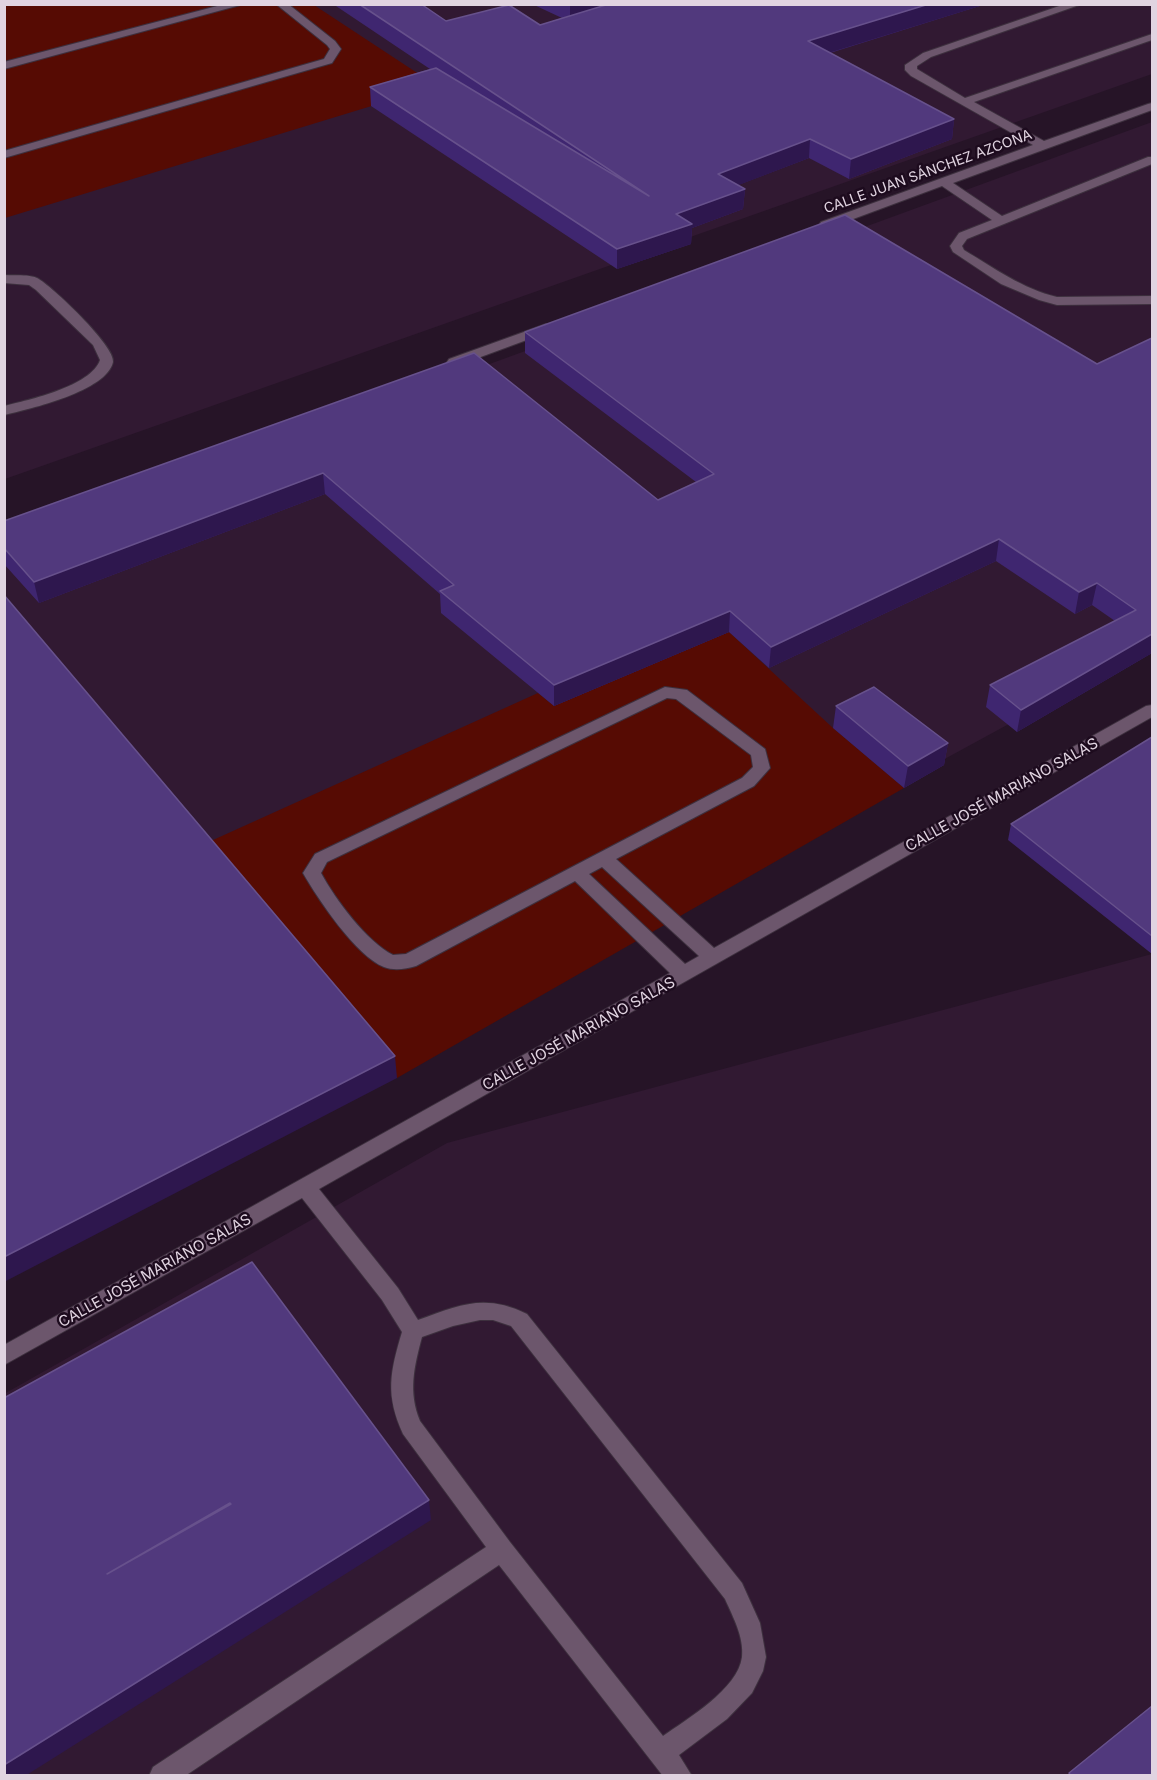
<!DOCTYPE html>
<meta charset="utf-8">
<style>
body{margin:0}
#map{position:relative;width:1157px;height:1780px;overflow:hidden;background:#261427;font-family:Inter,sans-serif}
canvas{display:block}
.frame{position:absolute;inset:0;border:6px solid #e1d4e1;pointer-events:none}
</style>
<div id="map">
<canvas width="1157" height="1780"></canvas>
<div class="frame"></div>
</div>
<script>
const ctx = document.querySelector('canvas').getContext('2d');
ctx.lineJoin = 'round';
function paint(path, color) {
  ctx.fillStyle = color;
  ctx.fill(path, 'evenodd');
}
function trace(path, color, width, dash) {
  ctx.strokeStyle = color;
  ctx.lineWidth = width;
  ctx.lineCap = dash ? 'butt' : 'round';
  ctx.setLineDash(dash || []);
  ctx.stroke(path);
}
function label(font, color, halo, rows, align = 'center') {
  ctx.font = font + ' Inter,sans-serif';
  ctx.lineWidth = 5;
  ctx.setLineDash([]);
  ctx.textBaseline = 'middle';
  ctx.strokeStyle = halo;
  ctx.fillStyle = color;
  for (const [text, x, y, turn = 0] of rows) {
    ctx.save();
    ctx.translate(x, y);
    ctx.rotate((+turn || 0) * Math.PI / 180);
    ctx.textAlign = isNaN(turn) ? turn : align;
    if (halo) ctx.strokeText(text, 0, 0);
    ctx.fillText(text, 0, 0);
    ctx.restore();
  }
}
paint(new Path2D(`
 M4,5H1152V74L5,479Z
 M1152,122V646L5,1271V541Z
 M1152,954V1775H5L4,1394L447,1143Z`), '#311932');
paint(new Path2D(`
 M5,5H314L437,86L5,218Z
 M729,632L833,728L904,788L397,1078L202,845L538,693L554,706Z`), '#560b03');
const minor = new Path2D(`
 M225,4H244L4,69V62Z
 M276,4H288L335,41L341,49L332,63L4,158V151L324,59L330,49L327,45Z
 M1065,4H1082L931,57L917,66V69L965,98L1152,34V40L974,102L1044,141L1148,104L1152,103V110L953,183L1002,216L1148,157H1152V164L967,239L962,246L964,250C994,268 1023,289 1057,297L1152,296V304L1057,305L1039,300L1001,284L953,252L950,246L959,233L992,220L942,186L829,228H821L819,225L821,222L1033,145L911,76L905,70V65L923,53Z
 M4,275C14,276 28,274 37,278C51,285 116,347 113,362C107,391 30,409 4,415V406C29,400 91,386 100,360L93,345L36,290L29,285L4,283Z
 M546,324L551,325L553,328L551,331L459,365L454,366L447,362L449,359Z
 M665,687L687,690L765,749L770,768L754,786L616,859L714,948L1146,706L1152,705V717L319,1189L398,1288L418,1320C459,1305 485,1293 527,1314L742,1583L760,1623L766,1657L763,1671L752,1693L727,1719L679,1755L692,1776H663L499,1565L185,1776H149L153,1767L486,1547L403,1434C385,1395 390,1372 402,1332L382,1300L302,1198L4,1365V1345L670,973L575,881L416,966C406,969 394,971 384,967C356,956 318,899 303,873L315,854ZM667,698L676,699L751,755L753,767L742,778L406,954L393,955C367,942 335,899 321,873L327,862ZM602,867L699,956L685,964L589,874ZM480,1320H493L511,1326L725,1599C733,1617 744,1637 742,1657C738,1689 687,1719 663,1736L510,1542L420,1421C408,1392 414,1367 422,1337L453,1326Z`);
trace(minor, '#3d303e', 2);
paint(minor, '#6c566c');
paint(new Path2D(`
 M333,4H421L446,21L540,25L562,18L532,4H986L830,53L954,119L952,139L849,179L809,158L738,185L745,189L743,209L692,228L691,244L617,269L371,106L370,87L430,69Z
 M525,332L1097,364L1152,653L1017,732L986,707L990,685L1115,621L1092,605L1075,614L996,561L769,668L729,632L554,706L441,613L440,594L325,494L39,603L4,564V521L474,353L658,500L696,482L525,353Z
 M836,706L948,743L944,765L904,788L833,728Z
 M1152,737V954L1008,840L1011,824Z`), '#3f2670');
paint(new Path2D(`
 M570,4H631L570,22Z
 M929,4H986L806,60L808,41Z
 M954,119L952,139L849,179L851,159Z
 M810,139L809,158L718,193V174Z
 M745,189L743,209L692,228L691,244L617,269V249L676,214Z
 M323,473L325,494L39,603L34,582Z
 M999,539L996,561L769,668L771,647Z
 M1097,583L1092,605L1075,614L1079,592Z
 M730,611L729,632L554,706V685Z
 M1152,634V653L1017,732L1021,710Z
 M948,743L944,765L904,788L908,766Z
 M395,1056L397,1078L4,1282V1257Z
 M429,1500L431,1520L25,1776H4V1765Z`), '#2e174e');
const building = new Path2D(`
 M359,4H421L446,21L509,5L540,25L609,4H929L808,41L954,119L851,159L810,139L718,174L745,189L676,214L692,224L617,249L370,87L436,68L649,196Z
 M845,215L1097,364L1152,338V634L1021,710L990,685L1136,610L1097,583L1079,592L999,539L771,647L730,611L554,685L440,591L454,585L323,473L34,582L4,548V521L474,353L658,500L714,474L525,332Z
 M4,595L395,1056L4,1257Z
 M874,687L948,743L908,766L836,706Z
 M1152,737V936L1011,824Z
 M252,1262L429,1500L4,1765V1398ZM230,1503L231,1504L107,1574Z
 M1152,1706V1776H1071L1069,1773Z`);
paint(building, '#51397d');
trace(building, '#67518c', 1.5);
label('14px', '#e1d4e1', '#1d0b1e', [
 ["CALLE JUAN SÁNCHEZ AZCONA",928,172,-20]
]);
label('15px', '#e1d4e1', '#1d0b1e', [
 ["CALLE JOSÉ MARIANO SALAS",1002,795,-29],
 ["CALLE JOSÉ MARIANO SALAS",579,1034,-29],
 ["CALLE JOSÉ MARIANO SALAS",155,1271,-29]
]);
</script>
